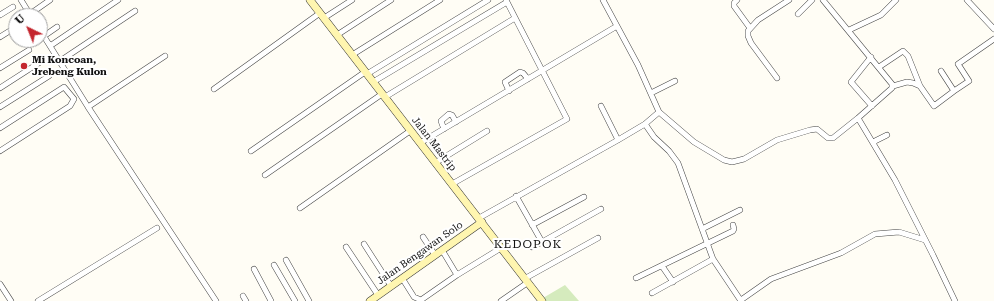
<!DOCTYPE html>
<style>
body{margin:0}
#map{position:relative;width:994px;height:301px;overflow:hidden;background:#fffdf5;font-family:"Roboto Serif",serif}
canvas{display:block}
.north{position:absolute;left:8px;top:8px;width:40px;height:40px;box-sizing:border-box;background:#fff;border:1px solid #a0a0a0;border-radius:50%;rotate:317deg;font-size:11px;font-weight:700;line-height:16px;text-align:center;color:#111}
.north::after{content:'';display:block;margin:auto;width:14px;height:18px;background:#c4262e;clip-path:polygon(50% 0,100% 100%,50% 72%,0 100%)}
</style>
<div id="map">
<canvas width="994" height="301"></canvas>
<div class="north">U</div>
</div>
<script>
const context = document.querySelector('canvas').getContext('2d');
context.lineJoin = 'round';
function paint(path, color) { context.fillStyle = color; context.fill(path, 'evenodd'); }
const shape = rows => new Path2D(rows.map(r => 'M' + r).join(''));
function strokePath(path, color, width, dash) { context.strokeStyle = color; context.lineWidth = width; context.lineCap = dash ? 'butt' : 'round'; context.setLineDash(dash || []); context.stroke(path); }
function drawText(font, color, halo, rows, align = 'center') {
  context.font = font + ' "Roboto Serif",serif'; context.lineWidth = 4; context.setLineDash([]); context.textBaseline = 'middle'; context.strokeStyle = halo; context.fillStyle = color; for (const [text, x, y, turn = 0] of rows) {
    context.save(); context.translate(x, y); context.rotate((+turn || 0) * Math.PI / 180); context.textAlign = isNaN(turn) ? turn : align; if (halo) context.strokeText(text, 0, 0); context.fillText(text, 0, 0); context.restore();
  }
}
paint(shape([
 [565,285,579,301,545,301,543,298]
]), '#d5ebbd');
const minor = shape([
 [21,0,31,16],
 [737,0,734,3,734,6,750,28],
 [823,0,892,84,892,88,858,118,895,180,933,255,955,301],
 [967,0,994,29],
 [30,14,50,0],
 [798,14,812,0],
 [0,15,13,7],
 [324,18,352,0],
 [40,30,88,107,216,301],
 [849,30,881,15,896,0],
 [337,35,391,0],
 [44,36,57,27],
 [0,37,16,27],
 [50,46,118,0],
 [352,55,440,0],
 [871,57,851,82,872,106],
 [60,61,135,11],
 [879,67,903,51,908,56,920,86],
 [0,68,29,50],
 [941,71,954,91,969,81,958,64,994,39],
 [367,74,488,0],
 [777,78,751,43,748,36,748,31,758,20,789,0],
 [373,82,507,2],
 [893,86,907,82,913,83,920,86,934,106,954,91],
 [0,88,45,59],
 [214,89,320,13],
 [509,91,505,82,520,72,523,73,528,79],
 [651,93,675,81],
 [385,97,515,18],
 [601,106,618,140],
 [0,107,49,76],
 [88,107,165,56],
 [659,112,694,142,724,160,732,162,744,159,777,140,810,130,817,129,828,138,833,138,858,118],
 [645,124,654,137,669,151,678,163,713,259,741,301],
 [0,128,64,87,74,99,70,106,0,151],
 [444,129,441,121,449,114,452,115,456,122],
 [873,142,887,135],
 [420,143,617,26],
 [251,151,365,72],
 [435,163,487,131],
 [265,175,382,94],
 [452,184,567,119,506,0],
 [516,196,542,242,532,247],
 [300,208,410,131],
 [479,218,618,140,645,124,659,112,638,65,603,0],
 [532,225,584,197],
 [702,229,740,210],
 [423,237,435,255],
 [542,242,601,209],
 [364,244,391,286],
 [346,247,378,295],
 [442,250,457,275],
 [286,260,309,301],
 [274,265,295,301],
 [662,266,673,282],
 [254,269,271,301],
 [402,278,414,297,421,300,457,275,501,248],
 [636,278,733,231,734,229,733,225],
 [524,279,598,238],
 [0,284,11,301],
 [652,293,713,259],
 [243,296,246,301],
 [741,300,771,279,841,253,875,234,899,232,925,240],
 [38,301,157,228],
 [501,301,527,283]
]);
const secondary = shape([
 [310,0,542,301],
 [370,301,482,222]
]);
strokePath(minor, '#444', 6);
strokePath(secondary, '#333', 8);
strokePath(minor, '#fff', 5);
strokePath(secondary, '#fff6b0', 7);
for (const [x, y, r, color] of [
 [24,66,4,"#c4262e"]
]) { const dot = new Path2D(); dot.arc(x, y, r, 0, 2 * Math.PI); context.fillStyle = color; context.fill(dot); strokePath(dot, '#fff', 1.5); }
drawText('bold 10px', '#111', '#fff', [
 ["Mi Koncoan,",32,60],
 ["Jrebeng Kulon",32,72]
], 'left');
drawText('10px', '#111', '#fff', [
 ["Jalan Mastrip",434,144,52],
 ["Jalan Bengawan Solo",420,253,-35]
]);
context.letterSpacing = '1px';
drawText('12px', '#111', '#fff', [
 ["KEDOPOK",528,244]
]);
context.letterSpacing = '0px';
</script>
